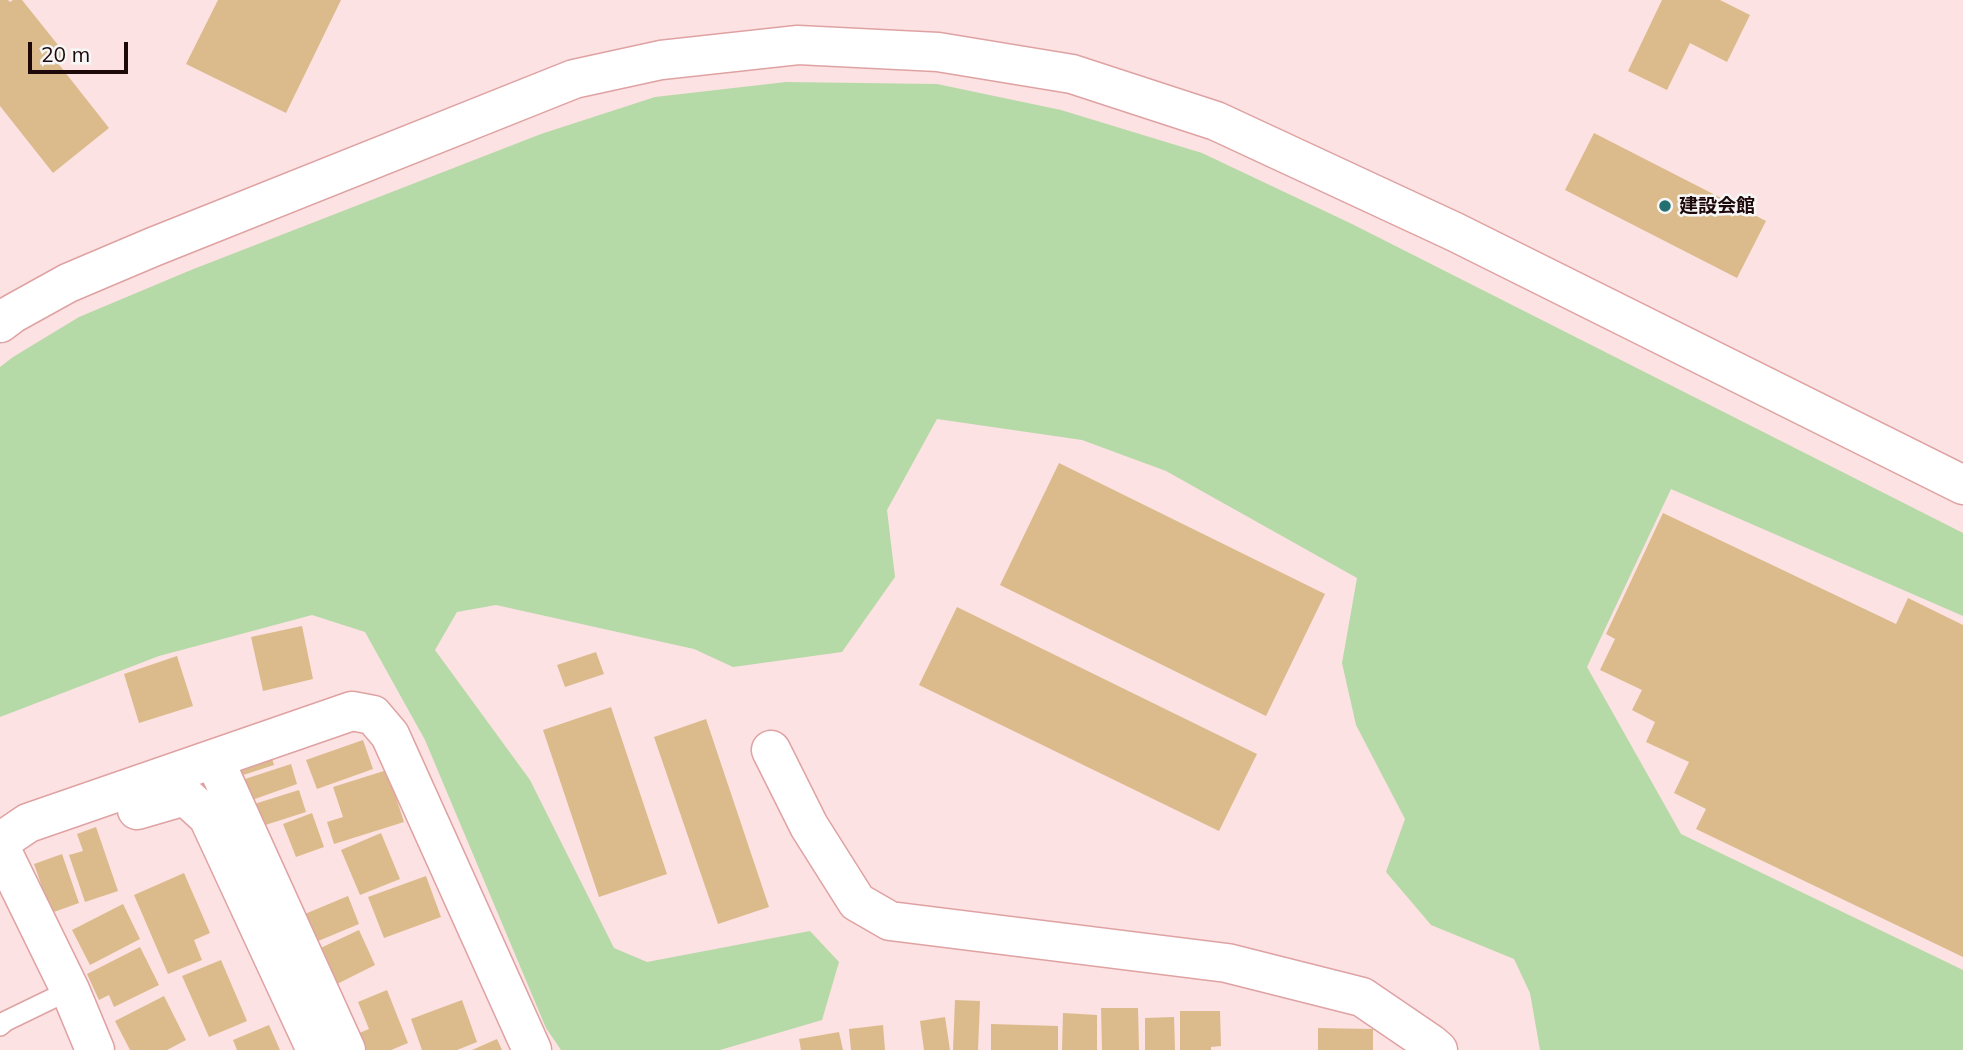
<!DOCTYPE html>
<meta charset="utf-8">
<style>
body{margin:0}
#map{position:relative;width:1963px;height:1050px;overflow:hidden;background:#fce2e2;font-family:Mulish,sans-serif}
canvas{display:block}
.scale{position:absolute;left:28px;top:42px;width:100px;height:32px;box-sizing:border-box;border:4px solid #1d080a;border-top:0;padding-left:9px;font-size:21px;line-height:24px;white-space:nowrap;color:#1d080a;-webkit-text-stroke:5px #f6f6f6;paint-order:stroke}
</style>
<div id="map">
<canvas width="1963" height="1050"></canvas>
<div class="scale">20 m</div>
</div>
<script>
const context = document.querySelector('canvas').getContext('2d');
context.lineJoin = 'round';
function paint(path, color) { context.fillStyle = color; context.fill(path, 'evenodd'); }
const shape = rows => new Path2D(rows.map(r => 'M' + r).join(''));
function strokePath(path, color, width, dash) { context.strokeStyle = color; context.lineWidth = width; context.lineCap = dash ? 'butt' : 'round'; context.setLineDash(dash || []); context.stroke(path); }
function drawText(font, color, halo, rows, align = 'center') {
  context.font = font + ' Mulish,"Noto Sans JP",sans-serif'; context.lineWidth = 5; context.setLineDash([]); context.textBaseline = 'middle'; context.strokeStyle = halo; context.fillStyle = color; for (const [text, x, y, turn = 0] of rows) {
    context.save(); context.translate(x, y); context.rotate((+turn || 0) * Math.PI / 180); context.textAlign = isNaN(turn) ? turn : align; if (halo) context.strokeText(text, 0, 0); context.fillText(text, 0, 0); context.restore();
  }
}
paint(shape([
 [786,82,937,84,1061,110,1202,153,1352,224,1963,533,1963,616,1671,489,1587,667,1681,834,1963,970,1963,1050,1540,1050,1530,993,1514,959,1431,925,1386,872,1405,819,1356,725,1342,663,1357,578,1166,471,1082,440,937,419,887,510,895,577,842,652,733,667,694,649,496,605,457,612,435,650,530,780,614,948,647,962,810,931,839,962,822,1020,720,1050,561,1050,546,1028,425,740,365,632,312,615,159,656,0,717,0,367,13,357,79,317,191,270,541,134,655,97]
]), '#b6d9a8');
paint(shape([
 [0,0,8,0,10,2,13,0,22,0,66,55,57,62,109,128,53,173,0,106],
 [218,0,341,0,286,113,186,64],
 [1662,0,1720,0,1750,15,1727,62,1690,43,1667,90,1628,71],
 [1594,133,1766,221,1737,278,1565,190],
 [1059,463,1325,594,1266,716,1000,585],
 [1663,513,1896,624,1908,598,1963,625,1963,957,1696,829,1706,809,1674,793,1689,762,1646,742,1655,722,1632,710,1642,690,1600,670,1615,639,1606,634],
 [957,607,1257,754,1219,831,919,685],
 [302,626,313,679,263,691,251,637],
 [596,652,604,674,565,687,557,665],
 [177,656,193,706,139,723,124,674],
 [611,707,667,874,599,897,543,730],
 [706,719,769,907,718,924,654,737],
 [363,740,373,769,317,789,306,760],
 [268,744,274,765,228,780],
 [291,764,297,784,252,800,245,779],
 [387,770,404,822,334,844,327,822,343,817,333,787],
 [299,790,306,812,256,828,248,806],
 [312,813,324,847,296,857,283,824],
 [96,827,118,891,85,902,69,855,83,851,77,834],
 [381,833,400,879,360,895,341,850],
 [62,854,79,903,51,913,34,864],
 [184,873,210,933,194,940,202,960,168,974,134,895],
 [426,876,441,917,384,938,368,897],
 [348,896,359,924,311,944,300,916],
 [123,904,140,939,90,965,72,930],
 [359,930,375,965,329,988,312,952],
 [140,947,159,985,114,1007,109,995,99,1000,87,974],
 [221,960,247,1021,209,1037,182,976],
 [387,990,408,1043,391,1050,358,1050,352,1036,369,1029,358,1002],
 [164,996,186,1040,167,1050,130,1050,115,1021],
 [462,1000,477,1042,457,1050,422,1050,411,1019],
 [955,1000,980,1001,978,1050,953,1050],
 [1101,1008,1138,1008,1139,1050,1102,1050],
 [1180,1011,1220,1011,1221,1046,1211,1047,1211,1050,1180,1050],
 [1063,1013,1097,1015,1097,1050,1062,1050],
 [945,1017,950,1050,924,1050,920,1021],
 [1174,1017,1175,1050,1145,1050,1145,1018],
 [991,1024,1058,1026,1058,1050,991,1050],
 [269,1025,280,1050,237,1050,233,1040],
 [883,1025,885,1050,851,1050,849,1029],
 [1318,1028,1373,1029,1373,1050,1318,1050],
 [839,1032,843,1050,801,1050,799,1039],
 [497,1039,502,1050,472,1050]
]), '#dbbb8b');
const service = shape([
 [0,1026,6,1021,70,990]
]);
const minor = shape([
 [771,750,809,826,857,902,890,921,1227,963,1362,997,1431,1044,1438,1050],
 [214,759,346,1050],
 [137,810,185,796,208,817,316,1050],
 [0,842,28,823,352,711,373,715,390,735,532,1050],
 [0,847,70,990,95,1050]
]);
const tertiary = shape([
 [0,323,12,314,68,283,153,247,574,79,661,60,798,45,938,52,1072,74,1216,121,1455,232,1963,485]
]);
strokePath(service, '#dfa2a3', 22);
strokePath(minor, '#dfa2a3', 41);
strokePath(tertiary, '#dfa2a3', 41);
strokePath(service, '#fff', 19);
strokePath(minor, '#fff', 38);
strokePath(tertiary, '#fff', 38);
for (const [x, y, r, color] of [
 [1665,206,7,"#236f71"]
]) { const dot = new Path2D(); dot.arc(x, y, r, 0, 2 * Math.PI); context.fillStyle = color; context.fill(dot); strokePath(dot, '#f6f6f6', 2.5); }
drawText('bold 19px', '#1d080a', '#f6f6f6', [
 ["建設会館",1679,206]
], 'left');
</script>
